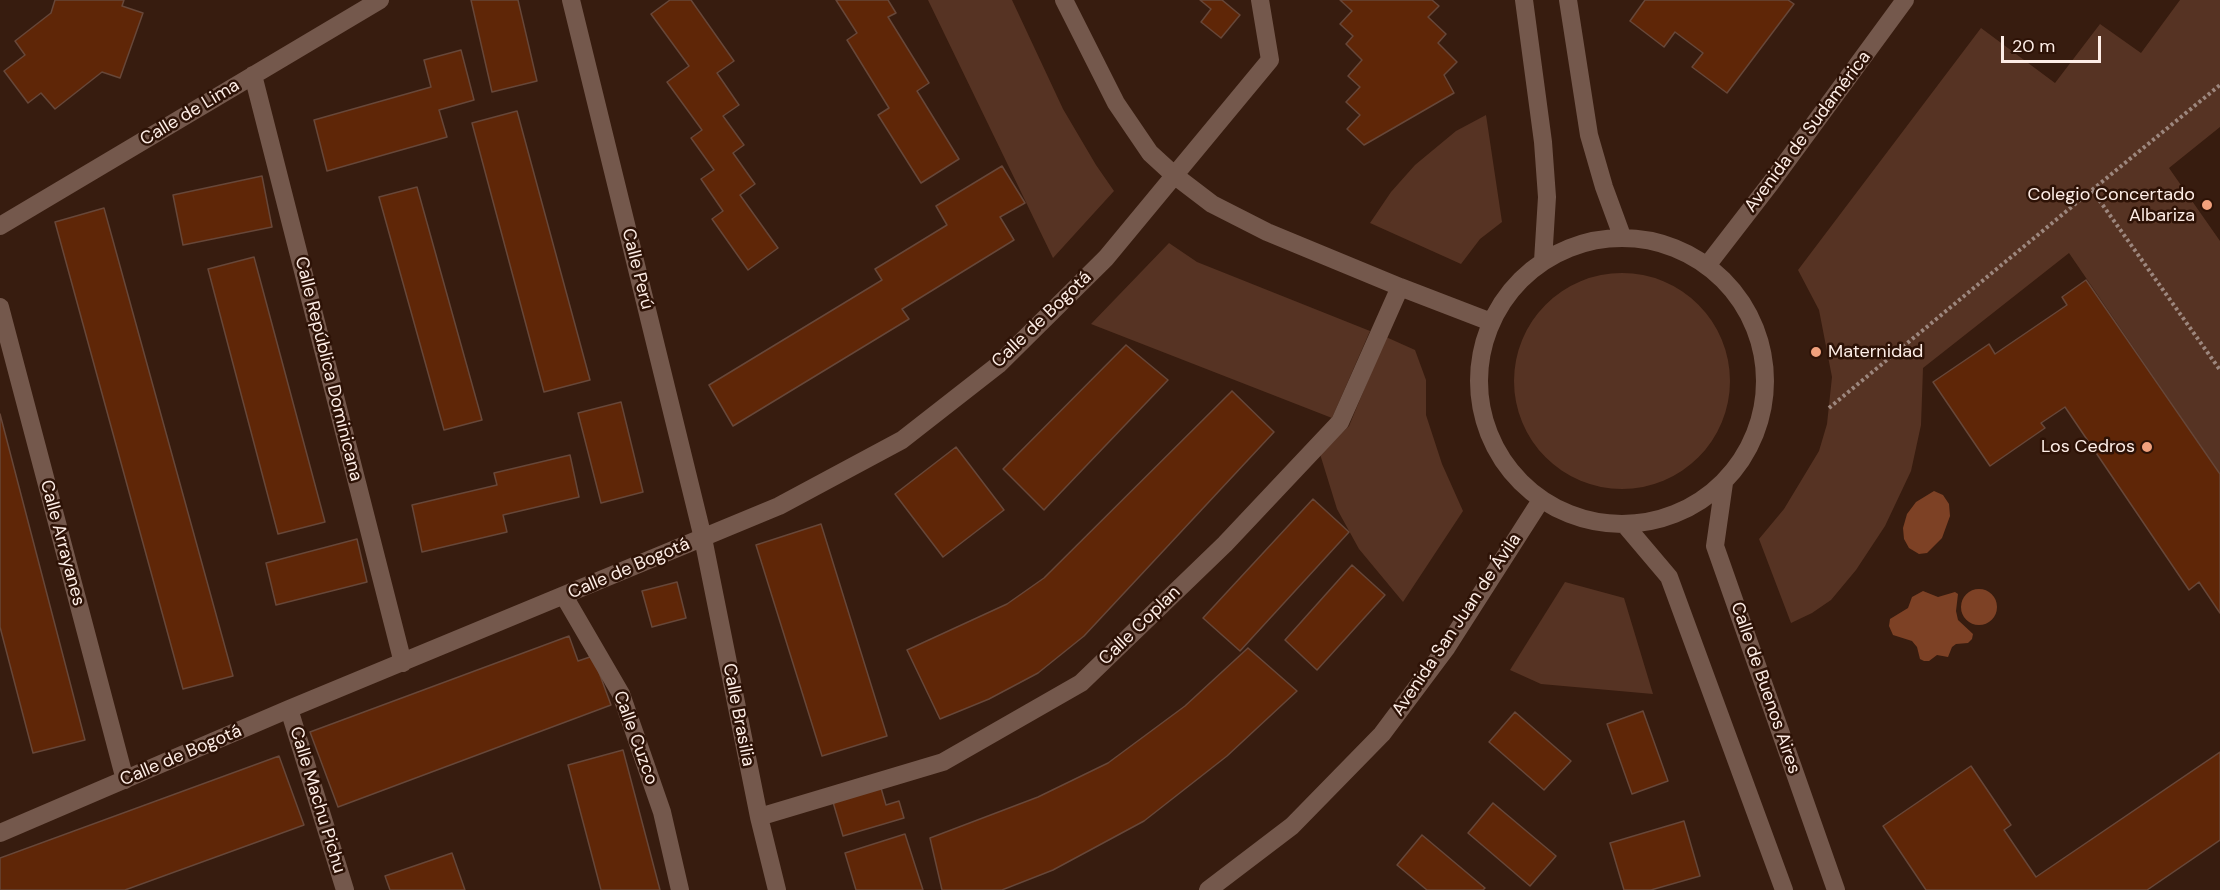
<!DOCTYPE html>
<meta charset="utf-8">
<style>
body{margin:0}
#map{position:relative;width:2220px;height:890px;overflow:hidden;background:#371c0f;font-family:"DM Sans",sans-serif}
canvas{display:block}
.scale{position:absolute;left:2001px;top:36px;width:100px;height:27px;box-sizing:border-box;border:3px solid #fdede6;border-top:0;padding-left:8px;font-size:18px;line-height:21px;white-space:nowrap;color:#fdede6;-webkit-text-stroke:4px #2d1206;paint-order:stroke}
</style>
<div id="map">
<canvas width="2220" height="890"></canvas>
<div class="scale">20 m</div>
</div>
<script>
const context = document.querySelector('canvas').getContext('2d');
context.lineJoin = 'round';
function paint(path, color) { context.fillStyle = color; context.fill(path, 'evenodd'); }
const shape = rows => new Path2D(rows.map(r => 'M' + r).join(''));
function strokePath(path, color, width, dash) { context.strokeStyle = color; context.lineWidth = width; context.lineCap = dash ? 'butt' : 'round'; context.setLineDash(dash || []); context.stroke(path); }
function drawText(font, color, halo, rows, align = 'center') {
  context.font = font + ' "DM Sans",sans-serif'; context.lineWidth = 5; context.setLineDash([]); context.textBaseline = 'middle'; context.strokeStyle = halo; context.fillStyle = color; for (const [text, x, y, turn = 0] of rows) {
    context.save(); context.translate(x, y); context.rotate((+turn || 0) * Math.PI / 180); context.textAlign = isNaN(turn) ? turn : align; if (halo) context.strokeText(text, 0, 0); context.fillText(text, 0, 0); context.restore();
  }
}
paint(shape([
 [928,0,1012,0,1063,109,1096,165,1114,191,1053,258],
 [2180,0,2220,0,2220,127,2169,168,2220,241,2220,474,2069,253,1923,368,1921,425,1911,471,1885,526,1856,570,1831,600,1812,613,1791,623,1759,539,1784,509,1819,451,1827,424,1832,377,1819,310,1798,270,1981,28,2055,83,2100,24,2141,53],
 [1486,115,1502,222,1480,239,1461,264,1370,223,1391,192,1415,165,1456,131],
 [1169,243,1197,262,1370,331,1332,418,1091,324],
 '1514 381a108 108 0 1 1 216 0a108 108 0 1 1-216 0Z',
 [1386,337,1415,350,1426,380,1426,415,1442,464,1463,511,1403,602,1359,549,1337,509,1320,454,1349,426],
 [1565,582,1624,598,1653,694,1541,684,1510,670]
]), '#563323');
paint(shape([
 [1934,491,1943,495,1949,504,1950,516,1942,538,1927,553,1919,554,1909,548,1904,539,1903,528,1907,514,1916,502],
 '1961 607a18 18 0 1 1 36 0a18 18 0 1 1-36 0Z',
 [1923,591,1938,597,1955,592,1958,594,1956,611,1958,620,1973,634,1972,639,1968,643,1956,644,1952,647,1948,657,1937,655,1929,661,1924,661,1920,659,1917,647,1912,641,1893,635,1889,626,1890,619,1908,608,1912,597]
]), '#7d4125');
const building = shape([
 [55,0,124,0,122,6,143,13,120,78,102,72,55,109,41,93,28,103,4,71,25,55,15,41,51,13,55,0],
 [471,0,518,0,537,81,492,92,471,0],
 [670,0,691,0,734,61,717,73,739,105,723,116,744,145,733,153,755,184,740,195,778,248,748,270,712,219,723,211,701,179,714,170,691,138,702,130,667,82,689,66,651,14,670,0],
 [836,0,888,0,896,13,888,17,929,83,917,91,959,159,921,183,878,115,889,108,847,40,857,33,836,0],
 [1200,0,1222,0,1240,15,1221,38,1201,22,1211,9,1200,0],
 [1340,0,1432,0,1439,6,1428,17,1446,34,1438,43,1457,62,1444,75,1454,93,1364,145,1347,129,1360,115,1346,102,1360,87,1348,76,1362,60,1346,44,1353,36,1340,24,1352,11,1340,0],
 [1645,0,1788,0,1794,4,1727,93,1692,67,1703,53,1675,32,1664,47,1630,21,1645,0],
 [461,50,474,100,439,110,447,137,327,171,314,120,431,87,424,60,461,50],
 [517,111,590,380,544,392,472,123,517,111],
 [1002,166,1025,203,1000,217,1014,240,902,309,909,319,733,426,709,385,882,280,875,269,947,225,936,206,1002,166],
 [262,176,272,227,183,245,173,195,262,176],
 [417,187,482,420,444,430,379,197,417,187],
 [104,208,233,676,183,689,55,222,104,208],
 [254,257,325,522,278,534,208,269,254,257],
 [2086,280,2220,474,2220,613,2199,582,2189,590,2065,407,2041,423,2045,428,1990,466,1933,382,1989,344,1995,354,2067,305,2062,297,2086,280],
 [1126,345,1168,380,1044,510,1003,469,1126,345],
 [1232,391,1274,432,1084,636,1038,673,989,699,940,719,907,650,1007,604,1044,578,1232,391],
 [621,402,643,492,601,503,578,413,621,402],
 [0,414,85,740,33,753,0,627,0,414],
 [956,447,1004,510,943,557,895,494,956,447],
 [570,455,579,497,503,515,507,532,422,552,412,505,497,485,494,473,570,455],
 [1313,499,1349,532,1240,651,1203,618,1313,499],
 [821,524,887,736,822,756,756,545,821,524],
 [357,539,367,582,276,605,266,563,357,539],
 [1352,565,1385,595,1317,670,1285,640,1352,565],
 [677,582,686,618,652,627,642,591,677,582],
 [569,636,578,661,593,656,611,705,338,807,310,732,569,636],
 [1248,648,1297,691,1227,756,1144,821,1053,870,1002,890,942,890,930,838,1038,797,1108,763,1185,706,1248,648],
 [1643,711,1668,781,1632,794,1607,724,1643,711],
 [1515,712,1571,761,1544,790,1489,742,1515,712],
 [623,750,660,890,601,890,568,765,623,750],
 [2220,752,2220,840,2147,890,1926,890,1883,826,1971,766,2011,825,2004,830,2036,877,2220,752],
 [279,756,304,825,125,890,0,890,0,858,279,756],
 [881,788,886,805,899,801,904,818,843,836,833,802,881,788],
 [1493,803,1556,856,1530,886,1468,833,1493,803],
 [1684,821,1700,876,1651,890,1624,890,1610,843,1684,821],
 [905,834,923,890,856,890,845,853,905,834],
 [1422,835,1485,888,1483,890,1427,890,1397,865,1422,835],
 [452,853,465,890,390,890,385,876,452,853]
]);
paint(building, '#5f2607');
strokePath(building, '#674739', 1.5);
strokePath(shape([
 [2092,190,2220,85],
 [1829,408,2092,190,2220,370]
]), '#9d877e', 4, [3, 3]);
strokePath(shape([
 [571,0,703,538,759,817,777,890],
 [1064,0,1116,103,1150,153,1174,175,1212,204,1267,232,1400,287,1491,322],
 [1524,0,1543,142,1547,197,1543,261],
 [1568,0,1589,135,1604,187,1622,236],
 [253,75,403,663],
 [0,226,380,0],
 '1479 381a143 143 0 1 1 286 0a143 143 0 1 1-286 0Z',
 [1709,263,1770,184,1905,0],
 [0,307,125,780],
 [1724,483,1715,546,1836,890],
 [1625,525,1669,577,1784,890],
 [564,596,621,694,662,812,680,890],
 [289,709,345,890],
 [759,817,943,762,1081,683,1225,544,1340,422,1400,287],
 [0,833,289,709,779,506,902,440,998,365,1106,258,1270,60,1260,0],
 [1208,890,1292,826,1382,734,1447,647,1541,500]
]), '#74584c', 18);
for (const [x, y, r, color] of [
 [2207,205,6,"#f1a17d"],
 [1816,352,6,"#f1a17d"],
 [2147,447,6,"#f1a17d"]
]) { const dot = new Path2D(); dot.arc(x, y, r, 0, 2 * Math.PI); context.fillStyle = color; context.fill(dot); strokePath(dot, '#2d1206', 2); }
drawText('18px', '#fdede6', '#2d1206', [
 ["Calle de Lima",190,113,-31],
 ["Avenida de Sudamérica",1808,132,-53],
 ["Calle Perú",637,269,76],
 ["Calle de Bogotá",1042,320,-44],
 ["Calle República Dominicana",328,369,76],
 ["Calle Arrayanes",62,543,75],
 ["Calle de Bogotá",629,569,-23],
 ["Avenida San Juan de Ávila",1457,625,-56],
 ["Calle Coplan",1140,626,-44],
 ["Calle de Buenos Aires",1765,688,71],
 ["Calle Brasilia",738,715,79],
 ["Calle Cuzco",635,738,70],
 ["Calle de Bogotá",181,756,-23],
 ["Calle Machu Pichu",317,800,73]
]);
drawText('18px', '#fdede6', '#2d1206', [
 ["Colegio Concertado",2195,195],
 ["Albariza",2195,216],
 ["Maternidad",1828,352,"left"],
 ["Los Cedros",2135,447]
], 'right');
</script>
